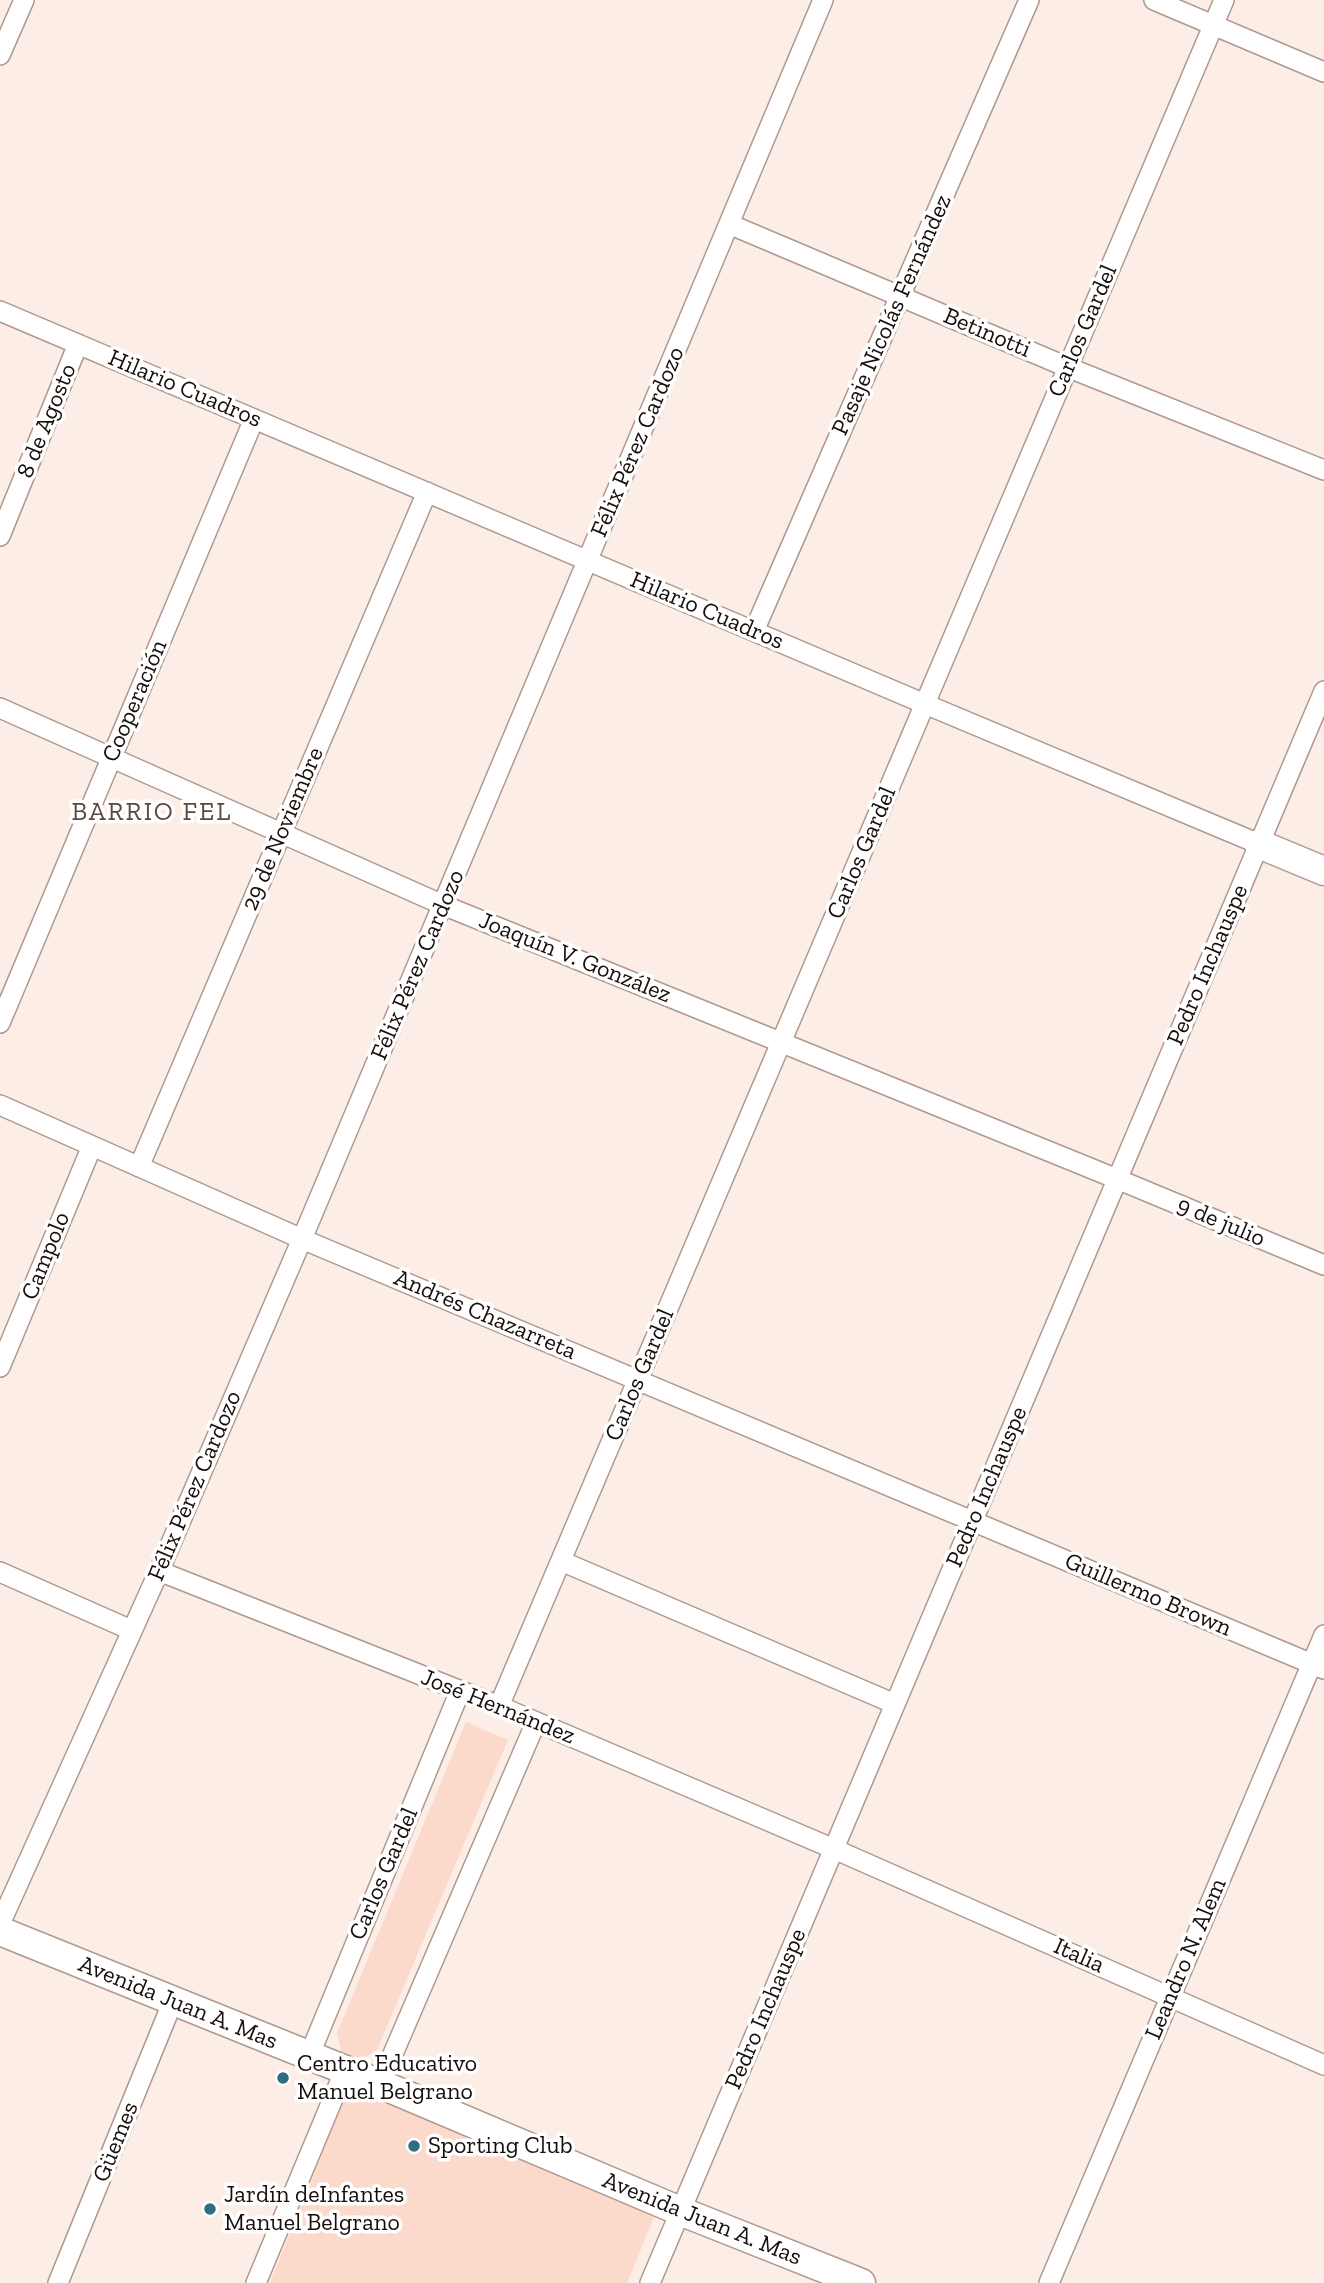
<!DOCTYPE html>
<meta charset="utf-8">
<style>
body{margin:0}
canvas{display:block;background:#fdede7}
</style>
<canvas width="1324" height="2283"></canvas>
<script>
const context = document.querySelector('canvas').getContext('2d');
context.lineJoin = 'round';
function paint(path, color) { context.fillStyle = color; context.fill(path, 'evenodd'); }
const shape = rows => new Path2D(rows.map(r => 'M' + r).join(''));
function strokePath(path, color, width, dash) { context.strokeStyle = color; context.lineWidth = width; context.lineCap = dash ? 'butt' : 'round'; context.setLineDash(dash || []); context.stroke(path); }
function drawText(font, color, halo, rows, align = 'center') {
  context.font = font + ' "Zilla Slab",serif'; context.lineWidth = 7; context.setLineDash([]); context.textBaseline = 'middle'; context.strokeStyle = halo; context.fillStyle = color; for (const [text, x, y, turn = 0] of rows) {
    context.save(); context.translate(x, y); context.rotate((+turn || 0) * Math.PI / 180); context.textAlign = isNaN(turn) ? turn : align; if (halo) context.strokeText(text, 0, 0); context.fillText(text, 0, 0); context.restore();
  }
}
paint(shape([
 [466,1722,508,1740,377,2050,345,2070,337,2033],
 [351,2082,657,2210,627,2283,270,2283]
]), '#fcdacb');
const minor = shape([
 [1154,0,1324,72],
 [0,55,24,0],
 [729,224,1067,367,1324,470],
 [0,311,925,704,1259,844],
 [0,536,78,344],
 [754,631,1029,0],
 [0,708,443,905,1117,1179,1324,1265],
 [0,1023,254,419],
 [0,1105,302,1239,1324,1669],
 [139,1167,427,492],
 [0,1367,92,1146],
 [561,1561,895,1704],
 [159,1571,499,1706,834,1849,1324,2065],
 [0,1572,131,1630],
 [499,1706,1224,0],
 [0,1924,159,1571,302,1239,823,0],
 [309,2056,460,1691],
 [380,2084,536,1722],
 [58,2283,173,2001],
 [256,2283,345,2070],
 [650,2283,1324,691],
 [1049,2283,1324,1635]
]);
const secondary = shape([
 [1259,844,1324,871],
 [0,1931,380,2084,680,2211,861,2283]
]);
strokePath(minor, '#b0988e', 22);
strokePath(secondary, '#b0988e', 31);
strokePath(minor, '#fff', 19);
strokePath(secondary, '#fff', 28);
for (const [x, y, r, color] of [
 [283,2078,7,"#2f6d82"],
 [414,2146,7,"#2f6d82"],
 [210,2209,7,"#2f6d82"]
]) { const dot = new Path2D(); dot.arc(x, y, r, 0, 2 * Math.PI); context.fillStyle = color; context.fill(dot); strokePath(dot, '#fff', 2.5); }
drawText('24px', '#160e0a', '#fff', [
 ["Pasaje Nicolás Fernández",892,315,-66],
 ["Carlos Gardel",1083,331,-67],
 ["Betinotti",987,333,23],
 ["Hilario Cuadros",185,389,23],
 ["8 de Agosto",47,421,-68],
 ["Félix Pérez Cardozo",638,442,-67],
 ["Hilario Cuadros",707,611,23],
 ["Cooperación",135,701,-67],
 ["29 de Noviembre",283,829,-67],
 ["Carlos Gardel",862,853,-67],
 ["Joaquín V. González",575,958,22],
 ["Félix Pérez Cardozo",418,965,-67],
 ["Pedro Inchauspe",1208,965,-67],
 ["9 de julio",1221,1222,23],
 ["Campolo",46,1256,-68],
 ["Andrés Chazarreta",485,1315,23],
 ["Carlos Gardel",640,1375,-67],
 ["Félix Pérez Cardozo",195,1486,-67],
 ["Pedro Inchauspe",987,1487,-67],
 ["Guillermo Brown",1148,1595,23],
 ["José Hernández",498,1707,22],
 ["Carlos Gardel",384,1874,-67],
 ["Italia",1079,1956,24],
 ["Leandro N. Alem",1186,1959,-67],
 ["Avenida Juan A. Mas",178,2003,22],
 ["Pedro Inchauspe",766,2009,-67],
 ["Güemes",116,2142,-68],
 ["Avenida Juan A. Mas",702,2219,22]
]);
drawText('24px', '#160e0a', '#fff', [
 ["Centro Educativo",297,2064],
 ["Manuel Belgrano",297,2092],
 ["Sporting Club",428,2146],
 ["Jardín deInfantes",224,2195],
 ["Manuel Belgrano",224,2223]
], 'left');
context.letterSpacing = '2px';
drawText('26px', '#5d483f', '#fff', [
 ["BARRIO FEL",152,813]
]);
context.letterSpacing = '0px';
</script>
